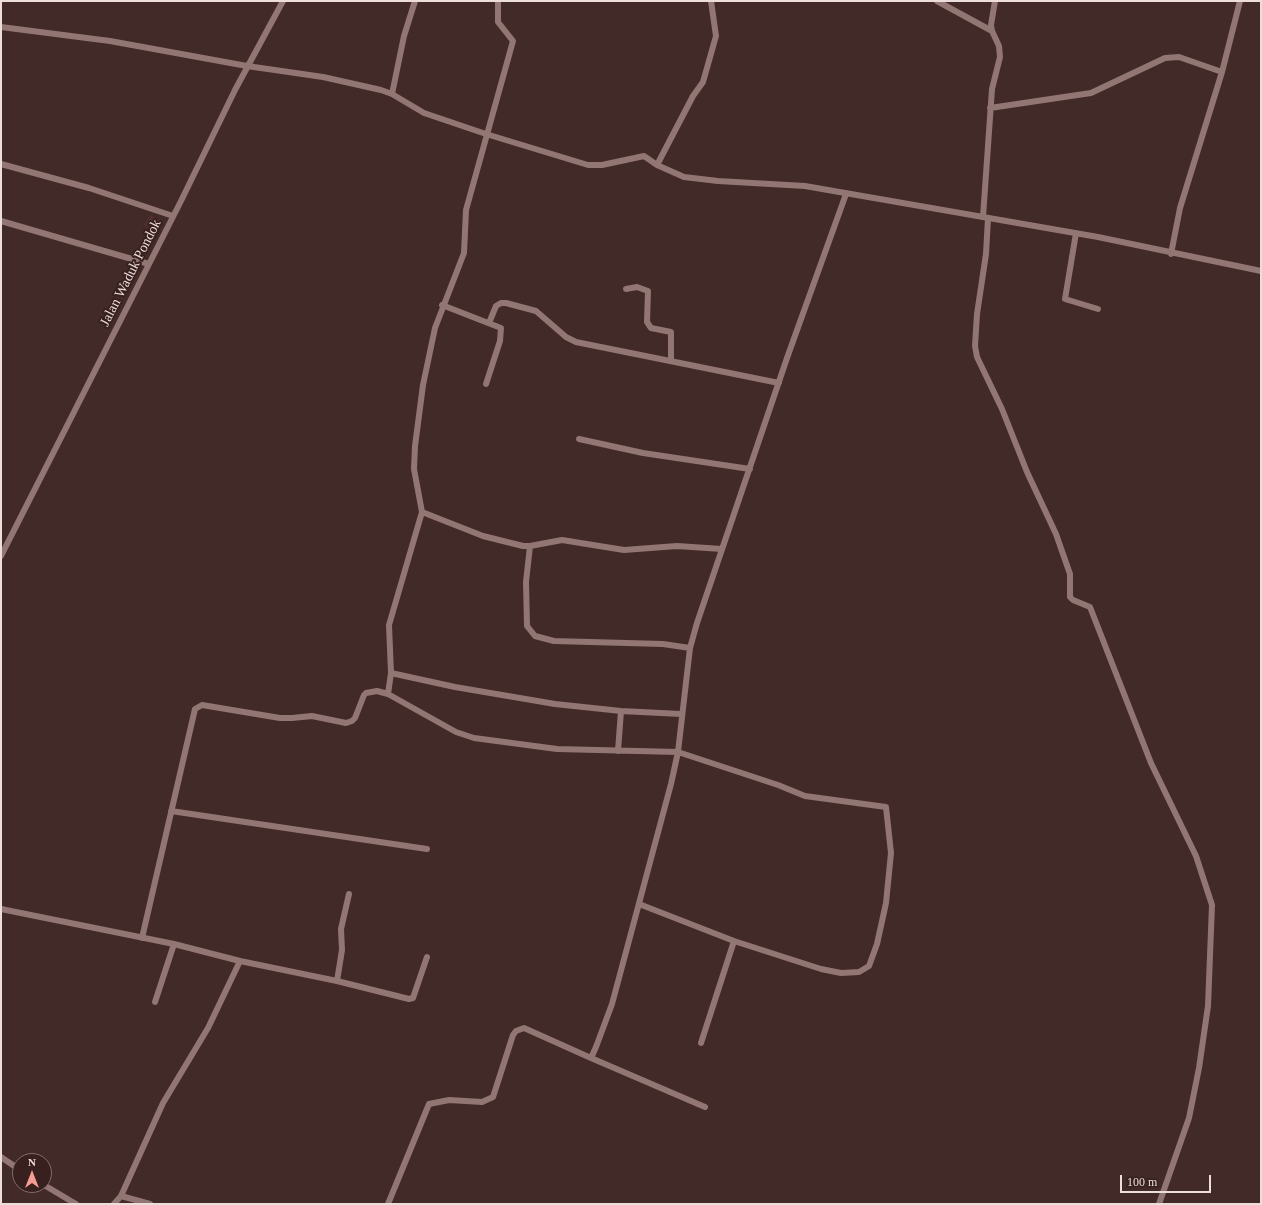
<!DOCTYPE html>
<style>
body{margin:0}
#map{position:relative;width:1262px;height:1205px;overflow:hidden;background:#422a28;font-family:Georgia,serif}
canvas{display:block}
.frame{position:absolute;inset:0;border:2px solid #eddddb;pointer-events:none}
.north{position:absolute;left:12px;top:1153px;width:40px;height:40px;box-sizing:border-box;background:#37201e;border:1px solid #806c6a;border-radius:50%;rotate:0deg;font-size:11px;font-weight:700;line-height:16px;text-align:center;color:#eddddb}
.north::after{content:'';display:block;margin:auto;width:14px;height:18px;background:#f59c94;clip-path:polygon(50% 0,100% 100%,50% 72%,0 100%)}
.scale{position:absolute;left:1120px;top:1175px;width:91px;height:18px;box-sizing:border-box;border:2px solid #eddddb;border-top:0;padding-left:5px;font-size:12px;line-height:14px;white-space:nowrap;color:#eddddb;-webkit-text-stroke:3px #37201e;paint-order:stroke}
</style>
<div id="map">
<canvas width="1262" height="1205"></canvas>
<div class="frame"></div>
<div class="north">N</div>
<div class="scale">100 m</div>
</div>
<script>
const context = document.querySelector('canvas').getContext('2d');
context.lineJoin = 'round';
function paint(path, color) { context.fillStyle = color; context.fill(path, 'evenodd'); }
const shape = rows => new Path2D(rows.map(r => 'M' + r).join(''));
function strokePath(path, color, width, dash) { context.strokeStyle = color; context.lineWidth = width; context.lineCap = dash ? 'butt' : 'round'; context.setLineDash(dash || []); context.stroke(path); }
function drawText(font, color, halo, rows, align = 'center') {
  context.font = font + ' Georgia,serif'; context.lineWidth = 4; context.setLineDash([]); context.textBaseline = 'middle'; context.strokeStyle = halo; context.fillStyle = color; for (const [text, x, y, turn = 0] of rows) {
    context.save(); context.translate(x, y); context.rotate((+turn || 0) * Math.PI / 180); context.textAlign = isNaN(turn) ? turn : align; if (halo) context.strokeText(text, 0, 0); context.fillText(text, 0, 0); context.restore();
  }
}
paint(shape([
 [150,215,160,220,155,230,144,225]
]), '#4f302d');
strokePath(shape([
 [937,1,992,31],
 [1,27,110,41,247,66,323,77,381,90,392,94,424,113,486,134,588,165,602,165,644,156,657,165,684,177,718,181,805,186,1098,237,1261,271],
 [392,94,404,36,415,1],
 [990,108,1091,93,1165,58,1179,57,1222,72],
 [1,164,89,188,173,216],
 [657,165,693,96,703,82,716,36,711,1],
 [983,217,992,89,1000,57,999,46,992,31,991,25,995,1],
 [988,218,986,254,977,314,975,346,977,357,1002,409,1027,472,1056,534,1070,574,1070,597,1073,600,1090,607,1151,763,1196,856,1212,905,1208,1006,1199,1068,1189,1118,1159,1204],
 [1,221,149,264],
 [1076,233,1065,299,1098,309],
 [1171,254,1180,208,1222,72,1240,1],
 [626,289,637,287,648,291,647,322,651,328,671,332,671,361],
 [442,305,501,328,500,341,486,384],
 [489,323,496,306,501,303,506,303,536,311,566,337,576,342,779,383],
 [579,439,643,453,750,469],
 [422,512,483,536,523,546,530,546,562,540,624,550,677,546,722,549],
 [530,546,526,582,527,626,535,636,554,641,663,644,690,648],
 [1,556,181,201,235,90,283,1],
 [391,673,455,687,555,704,621,711,681,714],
 [388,694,391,673,389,625,422,512,414,469,415,446,423,385,435,328,464,253,466,210,513,41,498,22,498,1],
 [618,751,621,711],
 [171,811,427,849],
 [1,909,174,944,240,961,208,1028,163,1103,121,1196,114,1204],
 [142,938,195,709,202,705,280,718,292,718,312,716,346,723,352,721,355,718,364,695,366,693,377,691,388,694,456,732,474,738,557,749,678,752,778,785,805,796,886,807,891,853,886,903,877,944,869,966,859,972,841,973,821,969,734,941,639,904],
 [240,961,337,981,409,999,413,998,415,992,427,957],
 [337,981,342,950,341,929,349,894],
 [155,1002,174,944],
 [701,1043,734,941],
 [591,1058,705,1107],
 [1,1157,20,1170],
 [44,1185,76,1204],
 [121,1196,150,1204],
 [388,1204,429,1104,449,1100,482,1102,493,1097,513,1035,516,1031,524,1028,591,1058,596,1047,612,1004,671,784,678,752,690,648,697,623,787,358,846,194]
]), '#927673', 6);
drawText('14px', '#eddddb', '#37201e', [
 ["Jalan Waduk Pondok",131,273,-63]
]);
</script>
